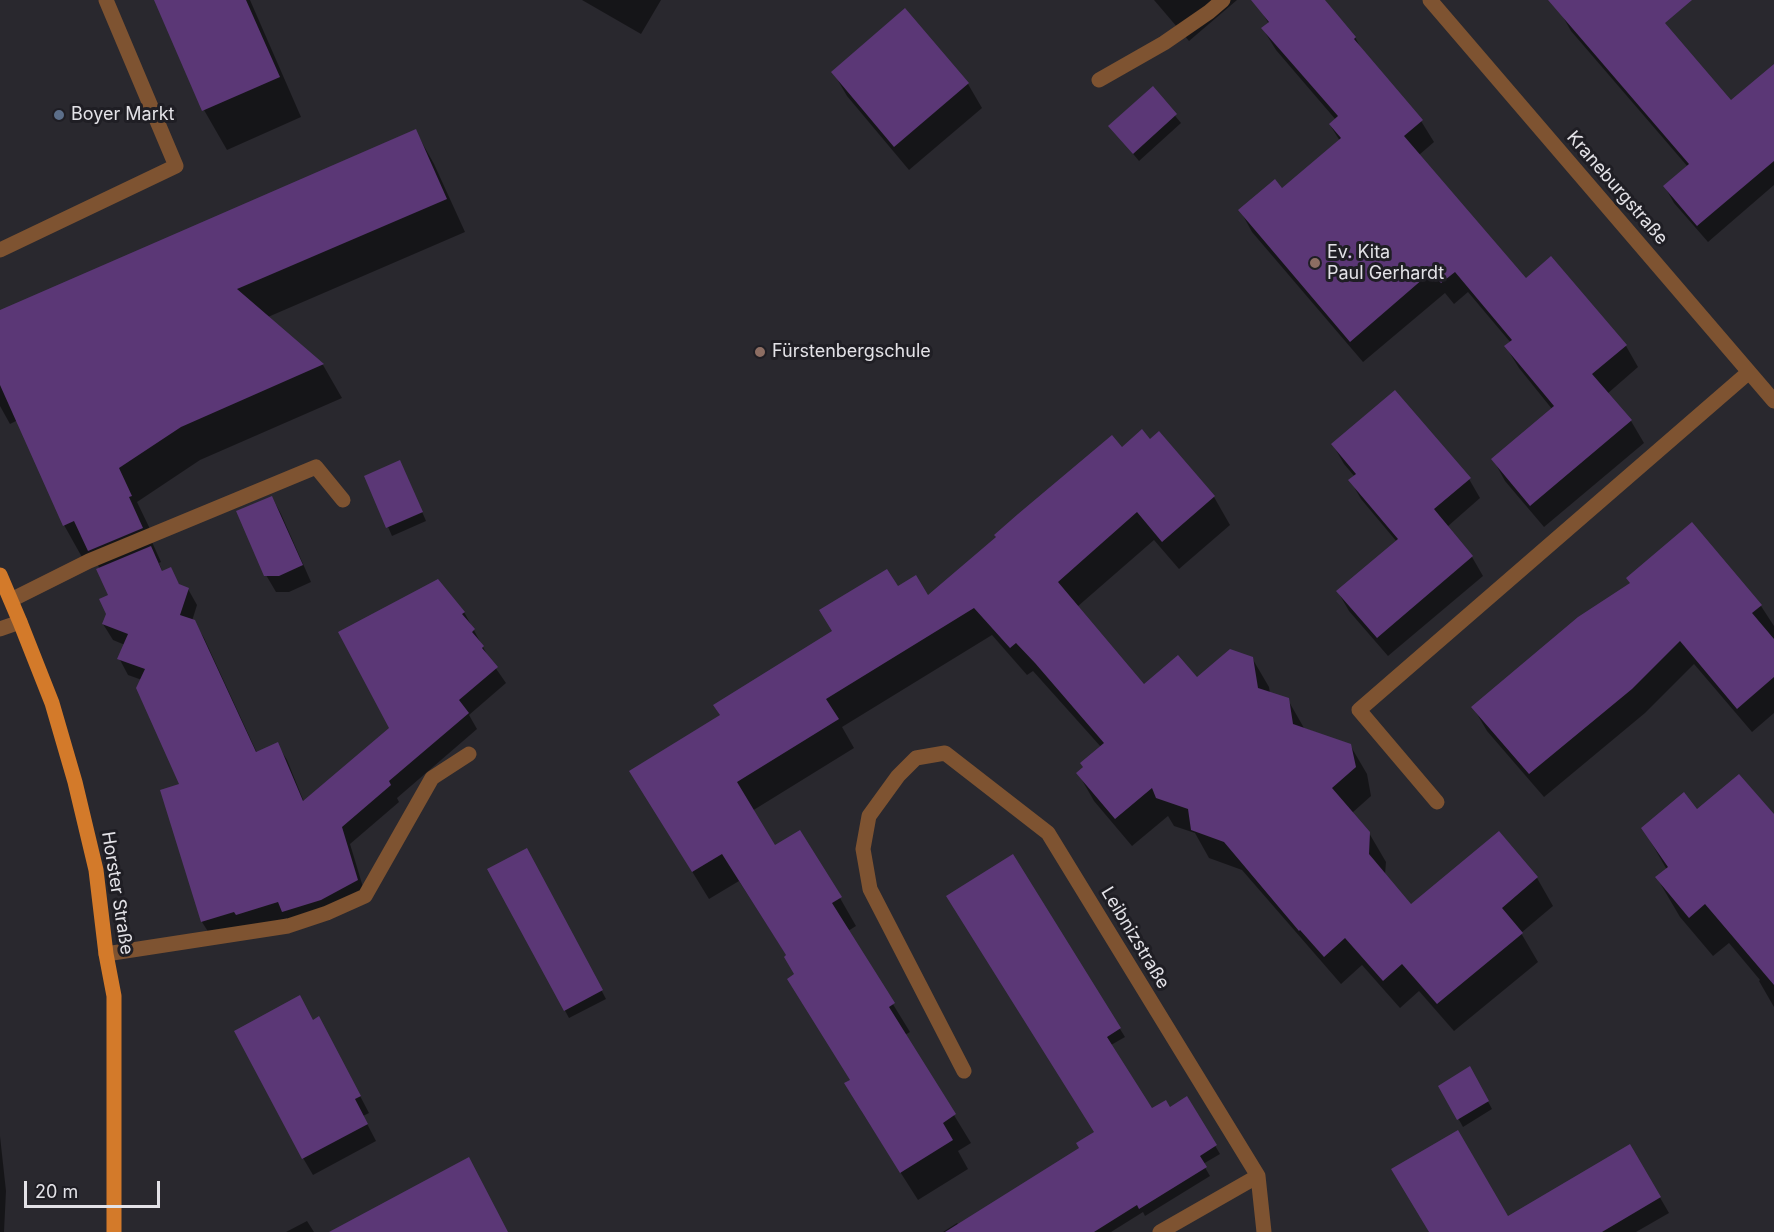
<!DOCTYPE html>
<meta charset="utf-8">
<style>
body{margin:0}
#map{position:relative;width:1774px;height:1232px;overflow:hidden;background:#29282e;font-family:Inter,sans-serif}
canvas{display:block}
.scale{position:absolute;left:24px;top:1181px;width:136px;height:27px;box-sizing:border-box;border:3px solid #e3e2e7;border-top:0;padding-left:8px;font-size:18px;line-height:21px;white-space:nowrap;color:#e3e2e7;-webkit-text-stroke:4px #1f1e24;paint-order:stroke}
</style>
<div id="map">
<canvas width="1774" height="1232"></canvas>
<div class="scale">20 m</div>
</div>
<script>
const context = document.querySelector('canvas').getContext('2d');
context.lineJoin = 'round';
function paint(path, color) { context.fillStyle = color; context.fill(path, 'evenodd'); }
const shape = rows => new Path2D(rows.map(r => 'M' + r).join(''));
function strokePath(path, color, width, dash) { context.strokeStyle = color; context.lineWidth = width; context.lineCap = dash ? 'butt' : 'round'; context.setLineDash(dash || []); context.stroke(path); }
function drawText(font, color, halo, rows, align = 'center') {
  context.font = font + ' Inter,sans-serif'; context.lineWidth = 6; context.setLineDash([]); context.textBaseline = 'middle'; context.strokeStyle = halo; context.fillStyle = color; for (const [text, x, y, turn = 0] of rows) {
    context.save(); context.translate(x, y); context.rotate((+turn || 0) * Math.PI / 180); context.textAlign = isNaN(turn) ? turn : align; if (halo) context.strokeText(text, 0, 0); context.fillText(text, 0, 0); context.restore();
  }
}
paint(shape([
 [156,0,250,0,301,117,227,150,204,110],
 [582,0,661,0,641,34],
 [1154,0,1237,0,1189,41],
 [1271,0,1323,0,1355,37,1364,54,1421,121,1434,142,1419,155,1526,280,1626,346,1638,367,1607,394,1631,421,1644,443,1544,527,1505,481,1493,459,1552,409,1519,368,1506,347,1511,343,1468,292,1454,304,1445,293,1363,362,1252,232,1240,210,1282,190,1340,141,1330,125,1336,120,1276,50,1263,29,1269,24,1260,9],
 [1579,0,1644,0,1731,102,1774,66,1774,185,1708,242,1674,203,1665,187,1688,167,1571,31,1562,15],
 [833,72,968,84,982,108,909,170,847,96],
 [1152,88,1181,123,1139,161,1110,126],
 [415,130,434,164,465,232,268,317,323,365,342,398,200,460,137,502,150,529,147,531,161,562,159,563,163,573,171,569,180,586,188,589,197,605,192,621,194,621,204,638,257,753,277,744,287,760,304,802,391,729,340,633,464,612,490,660,506,683,469,715,477,729,397,798,399,802,350,844,366,897,292,927,287,918,246,930,212,938,202,922,162,791,181,785,142,680,128,675,119,658,125,645,113,640,103,624,108,614,110,596,100,569,92,555,83,559,64,525,18,420,10,424,0,406,0,312],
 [1159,434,1214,497,1230,525,1179,569,1154,540,1077,607,1144,686,1197,679,1252,658,1269,687,1270,693,1288,700,1304,728,1350,745,1367,774,1371,796,1352,813,1369,833,1386,862,1385,875,1411,906,1537,878,1553,906,1521,933,1538,962,1454,1031,1419,991,1400,1008,1362,965,1341,984,1242,870,1209,858,1195,833,1174,826,1168,816,1132,846,1094,801,1078,773,1101,747,1033,671,1027,675,992,635,842,727,854,748,752,811,774,847,840,898,856,926,848,931,910,1032,905,1035,971,1143,958,1151,968,1169,918,1200,862,1112,851,1081,787,956,739,881,709,899,631,772,721,716,833,632,897,588,928,597,1121,449,1150,441],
 [1333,445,1469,479,1480,498,1447,527,1472,557,1483,576,1388,656,1349,611,1338,592,1397,542,1361,499,1350,480,1355,477,1344,464],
 [404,470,426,521,392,536,366,477],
 [272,497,281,514,311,582,289,592,276,592,266,575],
 [1761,606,1774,626,1774,713,1752,732,1694,664,1645,713,1544,797,1487,731,1473,707],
 [1697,811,1774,817,1774,1007,1759,981,1760,980,1729,943,1713,956,1680,917,1657,878,1667,870,1643,828],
 [1012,856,1125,1037,1111,1045,1152,1110,1170,1109,1187,1098,1220,1154,1203,1164,1210,1176,1145,1216,1143,1212,1111,1232,943,1232,957,1223,959,1225,1081,1149,1096,1132],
 [531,857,606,999,569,1018,489,869],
 [313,1021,328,1035,369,1113,363,1116,376,1141,313,1175,303,1158],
 [1470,1068,1492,1109,1463,1127,1440,1086],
 [0,1136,6,1191,4,1232,0,1232],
 [1630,1146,1669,1213,1636,1232,1442,1232,1508,1218],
 [307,1221,314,1232,286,1232]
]), '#0007');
paint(shape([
 [154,0,246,0,280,77,202,111],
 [1251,0,1325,0,1356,37,1354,39,1423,120,1404,136,1526,278,1551,256,1627,345,1592,374,1632,420,1530,506,1491,459,1554,406,1504,346,1512,340,1455,272,1441,283,1431,272,1350,342,1238,210,1275,179,1282,188,1341,138,1329,124,1338,116,1261,28,1269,22],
 [1548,0,1692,0,1665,23,1731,100,1774,64,1774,161,1697,226,1663,186,1689,164],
 [905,8,969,83,894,147,831,72],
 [1153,86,1177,114,1133,154,1108,126],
 [416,129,447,199,237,289,324,364,181,427,119,468,132,496,129,497,143,528,88,551,74,521,63,526,0,385,0,310],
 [1395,390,1471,478,1434,509,1473,556,1377,638,1336,591,1398,539,1348,480,1356,474,1331,444],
 [1142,429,1150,439,1159,431,1215,496,1162,542,1137,512,1058,582,1144,684,1178,655,1197,677,1230,649,1253,657,1258,688,1289,698,1293,724,1351,744,1356,767,1332,788,1370,832,1369,854,1411,904,1499,831,1538,877,1502,908,1523,933,1437,1004,1402,964,1383,981,1345,938,1324,957,1300,930,1299,931,1224,842,1191,830,1188,809,1156,798,1152,788,1115,819,1076,773,1083,767,1080,763,1104,743,1035,663,1016,643,1010,648,974,608,826,699,839,719,737,782,775,845,800,830,842,897,832,903,895,1003,889,1007,956,1114,943,1123,953,1140,900,1173,844,1083,850,1080,787,979,794,974,784,957,786,955,722,854,692,872,629,771,720,715,713,705,832,631,819,610,887,569,898,586,916,575,928,595,996,537,994,535,1018,514,1112,435,1122,447],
 [400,460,423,512,386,528,364,476],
 [272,496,303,565,279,576,264,576,236,511],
 [1692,522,1762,605,1752,613,1774,639,1774,677,1737,709,1680,641,1632,689,1529,774,1471,707,1578,617,1630,583,1626,578],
 [151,546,162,571,171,567,179,584,189,588,180,615,195,620,256,752,278,742,303,801,389,728,338,632,438,579,465,612,462,614,475,629,472,632,484,646,482,648,498,667,459,700,469,713,389,781,391,785,342,827,358,880,321,900,282,912,278,902,236,915,234,912,201,922,160,790,179,784,136,688,145,669,117,659,128,634,102,624,106,614,99,599,108,595,96,569],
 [1739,774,1774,814,1774,985,1705,904,1689,918,1655,877,1668,867,1641,828,1684,792,1697,809],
 [527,848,603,990,564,1011,487,869],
 [1013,854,1121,1028,1107,1037,1152,1108,1166,1100,1170,1107,1187,1096,1217,1145,1200,1156,1207,1167,1139,1209,1137,1205,1094,1232,945,1232,1079,1148,1076,1143,1094,1132,946,896],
 [300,995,313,1020,319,1016,361,1096,355,1099,368,1124,302,1159,234,1031],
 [1470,1066,1489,1101,1457,1120,1438,1086],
 [1458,1130,1508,1216,1630,1144,1661,1197,1602,1232,1429,1232,1391,1169],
 [469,1157,508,1232,329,1232,426,1180]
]), '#5b3776');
strokePath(shape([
 [1430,0,1774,401],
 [1099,80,1164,43,1209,12,1223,0],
 [0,250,176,166,106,0],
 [11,600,89,561,316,467,343,500],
 [0,629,20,622],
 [1437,802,1359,710,1749,372],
 [106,954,288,926,327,913,365,896,432,778,469,754],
 [964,1071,870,889,863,849,869,816,898,776,916,758,945,753,1048,833,1258,1176,1264,1232],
 [1160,1232,1258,1176]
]), '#7e5331', 15);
strokePath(shape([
 [0,575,20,622,52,703,75,782,96,870,106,954,114,996,114,1232]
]), '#d37a2a', 15);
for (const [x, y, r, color] of [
 [59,115,6,"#5c6f8a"],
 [1315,263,6,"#8d6e63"],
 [760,352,6,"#8d6e63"]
]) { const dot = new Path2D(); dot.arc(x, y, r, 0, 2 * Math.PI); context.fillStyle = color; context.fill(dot); strokePath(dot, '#1f1e24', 2); }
drawText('18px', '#e3e2e7', '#1f1e24', [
 ["Boyer Markt",71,115],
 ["Ev. Kita",1327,253],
 ["Paul Gerhardt",1327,274],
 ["Fürstenbergschule",772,352]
], 'left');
drawText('18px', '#e3e2e7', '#1f1e24', [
 ["Kraneburgstraße",1617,188,49],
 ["Horster Straße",117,893,81],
 ["Leibnizstraße",1135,938,59]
]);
</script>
